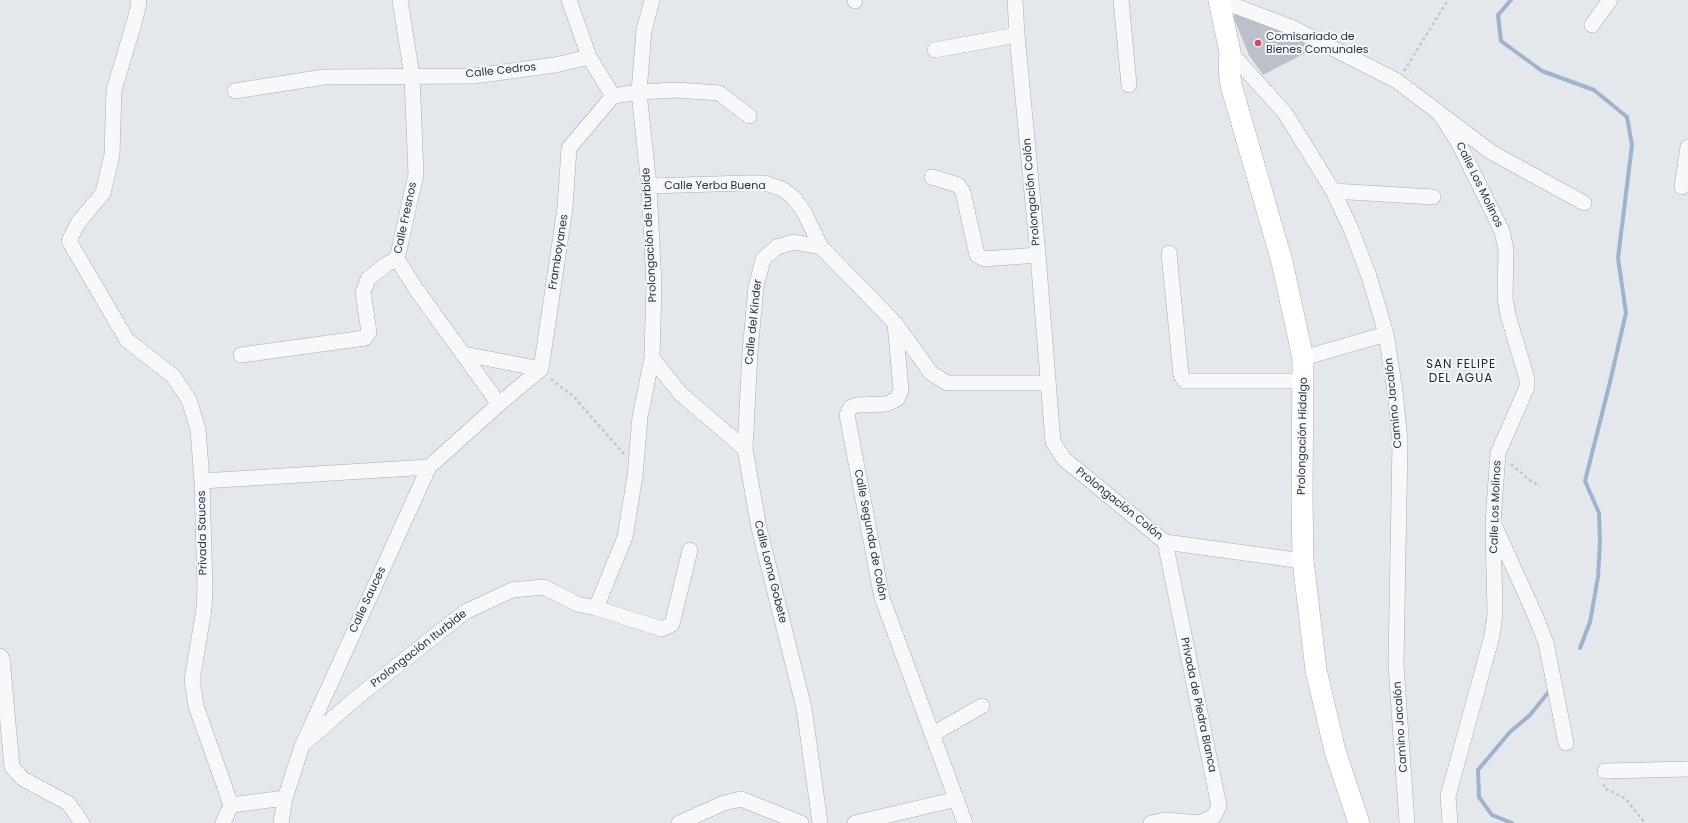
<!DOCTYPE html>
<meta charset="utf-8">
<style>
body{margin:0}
canvas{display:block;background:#e4e7ec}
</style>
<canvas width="1688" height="823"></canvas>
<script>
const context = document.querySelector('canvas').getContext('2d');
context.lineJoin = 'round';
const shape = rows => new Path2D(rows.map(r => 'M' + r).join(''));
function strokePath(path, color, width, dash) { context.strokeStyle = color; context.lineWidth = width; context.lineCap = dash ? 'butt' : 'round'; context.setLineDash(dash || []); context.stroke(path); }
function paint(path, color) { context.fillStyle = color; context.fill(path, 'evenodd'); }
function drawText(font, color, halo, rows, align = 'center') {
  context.font = font + ' Poppins,sans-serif'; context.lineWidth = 4; context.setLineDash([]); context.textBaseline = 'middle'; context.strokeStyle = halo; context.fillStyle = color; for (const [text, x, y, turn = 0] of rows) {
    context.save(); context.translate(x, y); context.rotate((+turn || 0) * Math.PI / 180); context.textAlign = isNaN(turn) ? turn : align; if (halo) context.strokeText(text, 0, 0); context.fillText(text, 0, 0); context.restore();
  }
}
strokePath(shape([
 [1511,0,1498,15,1501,41,1542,71,1594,90,1627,117,1632,145,1618,258,1626,313,1609,386,1585,481,1599,513,1600,542,1598,577,1590,622,1580,648],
 [1512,823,1492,815,1479,797,1478,770,1510,732,1530,715,1551,689]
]), '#9fb4cc', 4);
paint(shape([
 [1242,11,1295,30,1309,51,1263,75,1249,55,1233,16]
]), '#bbc0ca');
const street = shape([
 [138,0,139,3,134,23,114,90,112,155,103,193,78,223,69,241,127,340,173,376,189,400,198,429,202,481],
 [400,0,412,76,416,174,397,259,416,289,499,404],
 [569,0,589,57,613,96],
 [855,0,855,1],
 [1015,0,1017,35,1038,255,1053,442,1064,459,1165,542,1303,561],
 [1121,0,1129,85],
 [1219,0,1291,27,1397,81,1491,152,1584,203],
 [1592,25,1610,0],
 [935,50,1017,35],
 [1230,52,1285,113,1333,191,1351,229,1369,276,1386,334,1395,391,1400,441,1396,665,1407,823],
 [235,91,324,77,474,76,555,65,589,57],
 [613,96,639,92,676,90,719,93,749,116],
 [1440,114,1458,142,1502,231,1506,250,1505,298,1508,315,1527,379,1527,387,1498,453,1493,523,1495,614,1492,636,1448,796,1450,823],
 [932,177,958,185,963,192,977,255,984,259,1038,255],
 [649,186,747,183,765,183,782,189,793,197,804,212,821,247,895,323,931,373,947,383,1048,383],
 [1682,187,1688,147],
 [1333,191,1433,197],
 [1169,253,1181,375,1185,381,1304,381],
 [895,323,901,390,897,399,887,404,856,405,850,408,847,415,882,598,965,823],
 [464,354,541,369],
 [241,355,365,338,369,332,363,293,368,279,387,264,397,259],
 [652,358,680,393,745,449,759,528,804,708,820,823],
 [1303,358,1386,334],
 [745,449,750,352,756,287,763,259,777,247,794,242,821,247],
 [1496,529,1535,615,1546,643,1566,743],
 [596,608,625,537,635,476,640,417,652,358,654,285,649,186,639,92,644,30,652,0],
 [0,656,2,658,12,767,23,779,68,803,82,823],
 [933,734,982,706],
 [306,742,355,699,465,612,512,590,544,587,577,604,596,608,662,629,672,624,690,550],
 [1605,771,1688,769],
 [231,805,196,706,192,680,204,609,205,589,202,481,429,467],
 [231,805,285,798],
 [223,823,231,805],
 [281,823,285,798,302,746,429,467,499,404,541,369,565,208,569,148,613,96],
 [679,823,724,803,741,799,801,823],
 [855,823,957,799],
 [1151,823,1165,820,1200,823,1214,816,1219,806,1165,542]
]);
const secondary = shape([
 [1219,0,1230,52,1229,69,1231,85,1282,262,1303,358,1302,498,1303,561,1316,670,1335,751,1359,823]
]);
strokePath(street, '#a9aeb7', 16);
strokePath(secondary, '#a9aeb7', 22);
strokePath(shape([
 [1404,71,1448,0],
 [551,379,574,397,624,454],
 [1511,464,1528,479,1540,486],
 [1604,784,1604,788,1625,798,1645,823]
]), '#c2c5cb', 2.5, [3, 3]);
strokePath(street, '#f7f8fa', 15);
strokePath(secondary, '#fff', 21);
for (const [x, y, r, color] of [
 [1258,43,4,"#d1495b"]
]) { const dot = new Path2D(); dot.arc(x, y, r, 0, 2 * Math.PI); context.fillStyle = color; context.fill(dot); strokePath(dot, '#f4f6f9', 1.5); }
drawText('11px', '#2b3445', '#f4f6f9', [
 ["Comisariado de",1266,37],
 ["Bienes Comunales",1266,50]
], 'left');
drawText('11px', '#2b3445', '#f4f6f9', [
 ["Calle Cedros",501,71,-6],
 ["Calle Los Molinos",1479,185,64],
 ["Calle Yerba Buena",715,186],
 ["Prolongación Colón",1032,192,-95],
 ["Calle Fresnos",406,218,-78],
 ["Prolongación de Iturbide",650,235,-93],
 ["Framboyanes",559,252,-81],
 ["Calle del Kinder",754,322,-84],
 ["Camino Jacalón",1394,403,-96],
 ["Prolongación Hidalgo",1303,436,-89],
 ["Prolongación Colón",1119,504,39],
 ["Calle Los Molinos",1496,507,-88],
 ["Privada Sauces",203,533,-91],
 ["Calle Segunda de Colón",870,535,79],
 ["Calle Loma Gobete",770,572,76],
 ["Calle Sauces",368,600,-65],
 ["Prolongación Iturbide",419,649,-38],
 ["Privada de Piedra Blanca",1198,705,78],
 ["Camino Jacalón",1401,727,-94]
]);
context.letterSpacing = '1px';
drawText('12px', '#1d2536', '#f4f6f9', [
 ["SAN FELIPE",1461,365],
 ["DEL AGUA",1461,379]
]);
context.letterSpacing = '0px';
</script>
